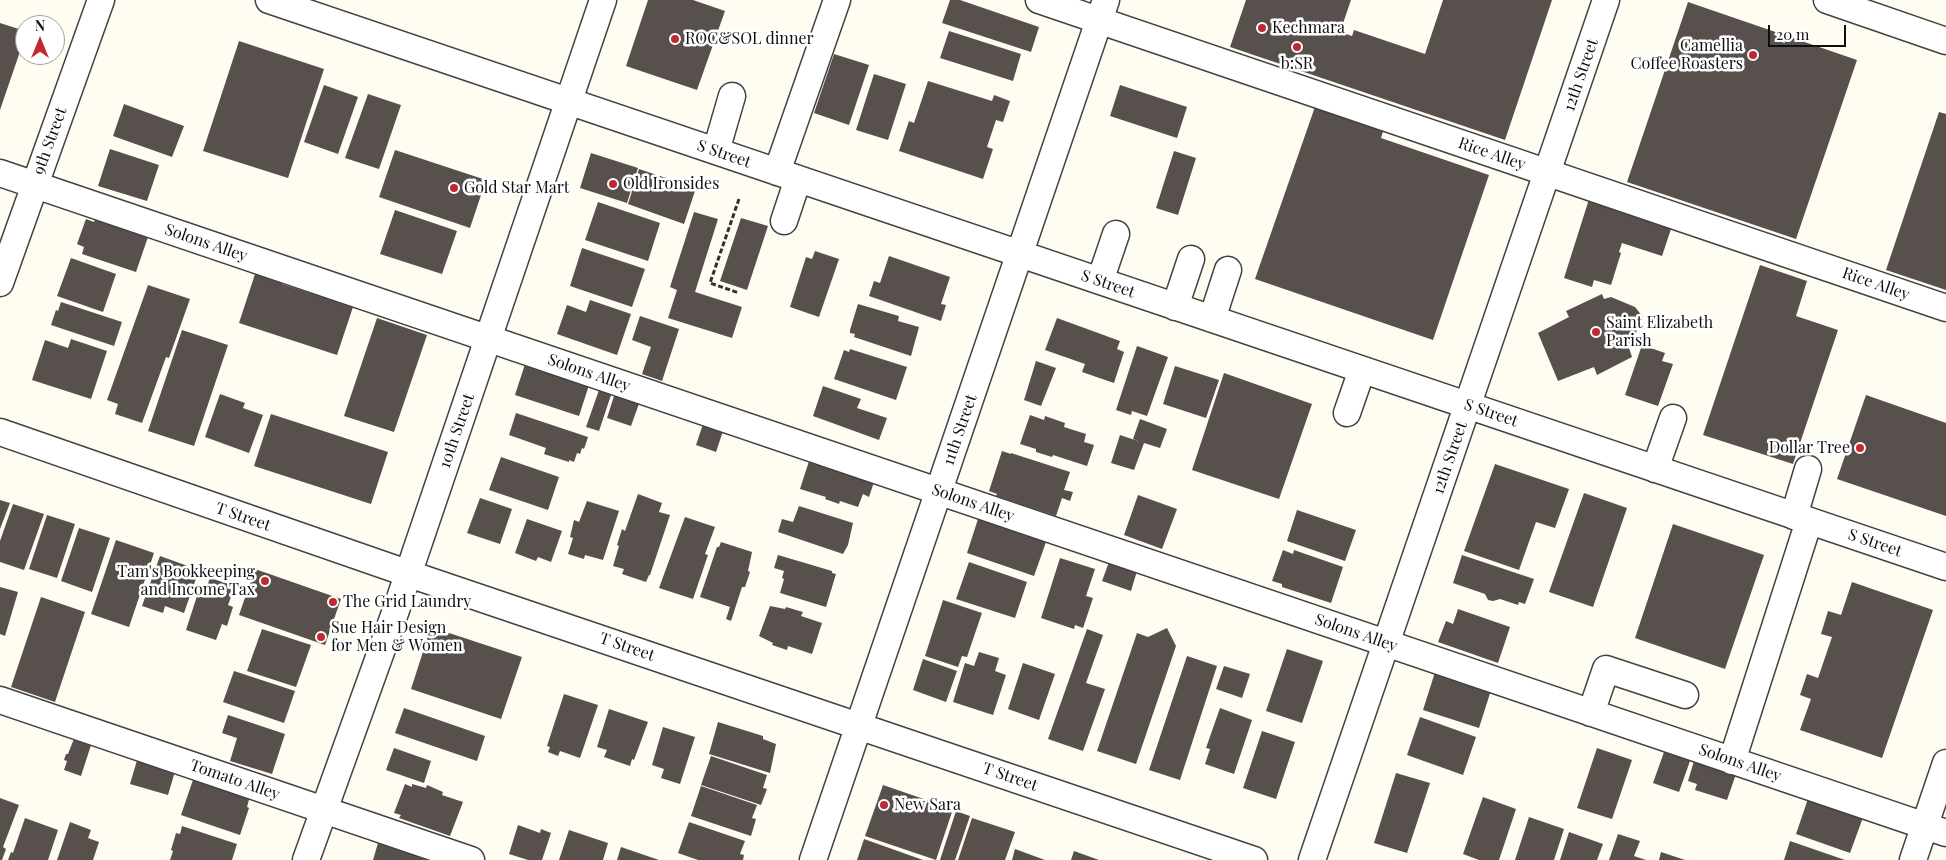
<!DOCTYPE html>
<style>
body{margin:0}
#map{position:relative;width:1946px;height:860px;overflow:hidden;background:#fffcf2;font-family:"Playfair Display",serif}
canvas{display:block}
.north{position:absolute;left:15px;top:15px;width:50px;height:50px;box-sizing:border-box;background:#fff;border:1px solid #9f9f9f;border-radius:50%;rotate:0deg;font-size:14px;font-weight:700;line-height:20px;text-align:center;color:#0f0f0f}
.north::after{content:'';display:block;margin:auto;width:18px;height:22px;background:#be2932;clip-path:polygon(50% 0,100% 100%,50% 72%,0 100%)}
.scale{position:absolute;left:1768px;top:25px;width:78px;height:22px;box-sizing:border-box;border:2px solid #0f0f0f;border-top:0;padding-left:6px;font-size:15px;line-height:18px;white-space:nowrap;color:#0f0f0f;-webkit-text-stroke:4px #fff;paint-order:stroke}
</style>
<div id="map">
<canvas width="1946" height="860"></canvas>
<div class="north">N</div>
<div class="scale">20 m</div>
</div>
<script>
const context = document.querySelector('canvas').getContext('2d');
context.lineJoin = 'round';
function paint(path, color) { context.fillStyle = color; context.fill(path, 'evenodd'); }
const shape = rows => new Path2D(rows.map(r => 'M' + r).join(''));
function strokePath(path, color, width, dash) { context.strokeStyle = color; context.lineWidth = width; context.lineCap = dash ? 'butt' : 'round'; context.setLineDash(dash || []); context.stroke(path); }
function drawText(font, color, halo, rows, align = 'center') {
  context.font = font + ' "Playfair Display",serif'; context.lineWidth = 5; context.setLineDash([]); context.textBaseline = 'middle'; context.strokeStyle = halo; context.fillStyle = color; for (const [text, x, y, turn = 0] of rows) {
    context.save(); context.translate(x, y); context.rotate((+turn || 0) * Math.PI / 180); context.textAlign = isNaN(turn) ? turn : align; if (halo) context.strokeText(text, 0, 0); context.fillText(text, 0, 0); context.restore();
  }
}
paint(shape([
 [648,0,693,0,725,11,697,90,626,66],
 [950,0,960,0,1039,27,1031,52,942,23],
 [1246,0,1351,0,1340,32,1352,36,1354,30,1425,54,1443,0,1552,0,1505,140,1230,47],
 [1688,2,1857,60,1796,239,1627,182],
 [0,23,25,31,25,37,0,110],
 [949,31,1021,54,1013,81,940,58],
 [239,41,324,69,288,178,203,151],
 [834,54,869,65,849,125,814,113],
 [874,74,906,84,888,140,856,130],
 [928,81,992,101,994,95,1010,101,1003,122,996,120,987,147,993,149,983,179,899,151,909,121,914,123],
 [324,85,358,97,338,154,304,142],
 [1120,85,1187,107,1177,138,1110,116],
 [368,94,401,105,379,169,345,158],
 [1317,101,1385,125,1381,138,1489,175,1433,340,1255,279],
 [124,104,184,126,172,157,113,136],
 [1939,112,1946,114,1946,290,1886,270],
 [110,149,159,165,147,201,98,186],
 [395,150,486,180,470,228,379,197],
 [1174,151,1196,158,1178,215,1156,208],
 [591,153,638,168,627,203,580,188],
 [639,169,696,188,684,224,628,204],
 [1590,196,1673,223,1662,256,1622,243,1619,252,1621,253,1611,285,1594,280,1592,287,1564,278],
 [598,202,660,223,648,261,585,240],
 [395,210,457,231,442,274,380,254],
 [694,212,718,219,695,292,742,307,732,338,668,318,677,290,670,287],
 [96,216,149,234,136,272,82,254,84,247,77,244,86,219,94,222],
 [741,218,768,226,747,290,720,281],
 [582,248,645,269,632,307,570,286],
 [815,251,839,259,819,317,790,307,806,257,812,259],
 [889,256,950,277,941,304,946,305,941,321,869,296,874,281,880,283],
 [71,258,116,274,103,312,57,296],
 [1760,265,1807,281,1796,316,1838,330,1793,464,1703,435],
 [257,268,284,277,282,284,353,307,337,355,239,323],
 [148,285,190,299,169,358,166,357,142,423,115,414,118,404,107,400],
 [1602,294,1604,299,1611,297,1635,307,1643,317,1629,348,1632,357,1597,375,1594,367,1558,381,1538,333,1569,317,1566,311],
 [590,300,631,314,617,355,557,334,567,305,586,312],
 [61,302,122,322,114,346,51,325,56,310,58,311],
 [858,304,899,316,898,321,919,327,911,356,854,337,855,334,850,333,850,330],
 [640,316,679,329,662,381,642,374,651,347,632,340],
 [377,318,427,335,394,432,344,416],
 [1057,318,1120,341,1117,349,1124,352,1114,383,1082,372,1085,364,1045,350],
 [182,330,228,345,194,446,148,431],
 [71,339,107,351,91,399,32,380,45,340,68,348],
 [1642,345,1665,353,1662,361,1673,364,1658,406,1625,395],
 [1137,346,1168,357,1147,416,1132,411,1131,415,1116,410],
 [850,349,907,367,896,400,834,379,844,350,849,352],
 [527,358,591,379,579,416,515,395],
 [1036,361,1056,368,1041,406,1024,400],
 [1175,366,1219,380,1206,418,1163,404],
 [1224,373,1312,404,1279,499,1192,470],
 [823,386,861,399,857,408,887,418,879,440,813,416],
 [599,390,611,395,599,431,586,427],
 [615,393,640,401,631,426,607,418],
 [220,394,245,403,243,408,263,415,249,453,205,437],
 [1866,395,1946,423,1946,516,1837,479],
 [516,413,588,437,584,449,582,448,580,454,577,453,574,462,569,460,569,462,544,454,546,448,509,435],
 [271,414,388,452,371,504,254,466],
 [1030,415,1044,420,1045,416,1065,423,1064,427,1086,434,1084,442,1094,445,1087,466,1053,455,1052,457,1036,452,1036,449,1020,444],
 [1140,419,1167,429,1160,448,1144,443,1134,470,1111,463,1120,435,1141,442,1133,439],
 [704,421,724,428,716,452,696,445],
 [1002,451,1011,454,1011,453,1070,472,1064,490,1073,492,1070,501,1062,498,1056,516,996,496,997,494,989,491],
 [501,457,559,477,548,510,489,490],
 [810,458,875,479,869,497,863,494,858,507,840,501,839,504,825,499,826,497,800,489],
 [1495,464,1569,489,1555,528,1536,522,1519,570,1464,551],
 [1584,493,1627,508,1593,607,1549,592],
 [638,494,662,503,659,512,670,515,650,575,649,575,646,582,622,574,624,569,613,566,619,546,617,545,622,529,625,531],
 [1138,495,1177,509,1162,549,1124,535],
 [480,498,512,509,500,544,467,533],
 [0,500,10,503,0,529],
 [587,501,619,511,603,560,585,555,584,559,568,554,573,538,570,537,574,520,579,522],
 [13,504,44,514,24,570,0,562,0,541],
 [799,506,853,523,848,545,843,554,778,532,782,519,793,522],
 [1297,510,1356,530,1345,561,1287,541],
 [47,515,75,524,57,578,29,569],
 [685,517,715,527,705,554,708,555,693,599,659,588],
 [527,519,562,531,551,562,538,557,536,561,515,553],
 [978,519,1046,542,1034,576,967,553],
 [1673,524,1764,555,1725,669,1635,638],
 [79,528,110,538,92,592,61,581],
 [116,540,154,553,129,627,91,614],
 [721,542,752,552,748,571,750,572,745,587,742,587,731,621,726,619,730,607,700,597,717,547,719,547],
 [1283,550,1293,554,1294,550,1343,567,1331,603,1282,587,1282,584,1272,581],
 [778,555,832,571,832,573,836,574,826,607,780,593,784,579,782,578,784,571,774,568],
 [1462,555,1534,579,1525,604,1519,602,1518,605,1500,599,1493,601,1488,600,1485,594,1453,583],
 [160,556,199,570,184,613,165,606,163,613,142,606],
 [1060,558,1095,569,1086,596,1093,598,1083,628,1075,625,1074,629,1041,618],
 [969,562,1027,582,1015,618,956,599],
 [1109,562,1137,571,1131,591,1102,581],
 [255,569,341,599,325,645,239,615],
 [210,578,235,586,228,605,233,607,227,626,222,624,216,640,186,630,197,596,203,597],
 [1852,582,1933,610,1882,758,1800,730,1811,699,1800,695,1807,674,1818,678,1832,637,1821,634,1828,611,1841,615],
 [0,587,18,592,5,636,0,634],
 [41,597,85,612,55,702,11,687],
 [943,600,982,613,967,657,962,656,958,667,925,656],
 [770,606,785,609,786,607,803,612,801,616,822,623,812,654,788,646,787,650,772,645,773,643,759,636],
 [1458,609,1510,627,1498,663,1438,642,1446,621,1453,624],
 [431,627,522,657,501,719,411,689],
 [1167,628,1176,646,1136,764,1097,751,1137,633,1148,637],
 [262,629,311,645,296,687,247,671],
 [1087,629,1103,635,1086,683,1105,689,1083,751,1048,739],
 [1287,649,1323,661,1302,723,1266,711],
 [979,652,999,658,995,671,1006,675,993,715,953,702,965,663,974,666],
 [1187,656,1217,666,1180,780,1149,770],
 [923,659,957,671,946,702,913,690],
 [1023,663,1055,674,1039,720,1008,709],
 [1224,666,1250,674,1242,698,1216,689],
 [1436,669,1492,687,1479,728,1423,710],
 [234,671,295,691,284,723,223,702],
 [564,694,598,705,580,758,560,751,558,756,548,752,550,747,547,746],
 [404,708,485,736,477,761,395,733],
 [1220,708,1252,720,1234,774,1205,764,1210,749,1206,748],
 [609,709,648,722,634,760,632,759,630,766,604,757,607,750,597,747],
 [228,715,285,734,272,774,230,761,237,738,222,733],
 [1420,717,1476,737,1463,775,1407,755],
 [718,722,763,736,763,739,776,744,770,773,709,754],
 [663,727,695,737,680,784,661,778,664,769,652,765],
 [1262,731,1295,742,1276,799,1243,788],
 [75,736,92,742,81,776,64,770,67,761,64,760,66,754,68,754],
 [394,748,431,761,424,783,386,770],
 [1597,748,1632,760,1612,819,1577,808],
 [1664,752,1690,761,1679,792,1653,783],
 [711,756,767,775,763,788,767,789,761,805,701,785],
 [138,757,176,768,168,795,130,784],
 [1694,761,1736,774,1727,800,1695,790,1697,784,1688,781],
 [1396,773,1430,783,1407,853,1374,843],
 [194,777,250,796,247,807,249,808,240,835,181,815],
 [405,784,412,787,412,784,426,788,427,785,443,792,442,795,463,802,450,836,399,818,401,815,394,813],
 [883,785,953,809,936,860,865,836],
 [701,786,757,805,752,818,756,819,751,836,691,816],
 [1810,793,1865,812,1850,853,1796,834],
 [1483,797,1516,809,1499,860,1479,860,1463,854],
 [0,798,19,805,3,847,6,849,2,860,0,860],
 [956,811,970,816,955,860,940,860],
 [1529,817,1564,829,1554,860,1515,860],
 [25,818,58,830,48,860,8,860,11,852,13,853],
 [972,818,1015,832,1005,860,958,860],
 [70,822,91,830,88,838,99,842,93,860,57,860],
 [689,822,745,841,740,854,744,855,743,860,698,860,678,853],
 [518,825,540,833,541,829,551,833,542,860,528,860,509,854],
 [182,826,237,844,232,860,170,860,173,851,171,850,176,833,180,834],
 [569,830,608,843,603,860,559,860],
 [1569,832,1603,844,1597,860,1560,860],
 [1618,834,1640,841,1634,856,1646,860,1609,860],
 [864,839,923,860,857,860],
 [1790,841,1845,860,1784,860],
 [378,843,429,860,373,860],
 [621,847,659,860,617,860],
 [1015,849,1045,860,1012,860],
 [1074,851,1099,860,1071,860],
 [1661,852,1685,860,1659,860]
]), '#58504c');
const minor = shape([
 [269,0,1946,567],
 [1039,0,1946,308],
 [1827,0,1946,41],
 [716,151,732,96],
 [777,172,837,0],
 [0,173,1946,833],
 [784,221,798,179],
 [1100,281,1116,234],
 [0,283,101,0],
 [1175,307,1191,259],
 [1212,319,1228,270],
 [1347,413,1362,370],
 [0,432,424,579,1254,860],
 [1655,469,1673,418],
 [1794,516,1808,469],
 [0,700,471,860],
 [1591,713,1606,669,1685,695],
 [1732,761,1809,521],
 [306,860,396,610,603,0],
 [813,860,1106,0],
 [1312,860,1606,0],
 [1913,860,1946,763]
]);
strokePath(minor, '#424242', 29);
strokePath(shape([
 [739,199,710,283,739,293]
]), '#313131', 3, [5, 2.5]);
strokePath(minor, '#fff', 26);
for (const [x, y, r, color] of [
 [1262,28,5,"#be2932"],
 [675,39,5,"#be2932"],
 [1297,47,5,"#be2932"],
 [1753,55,5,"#be2932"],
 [613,184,5,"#be2932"],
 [454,188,5,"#be2932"],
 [1596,332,5,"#be2932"],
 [1860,448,5,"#be2932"],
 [265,581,5,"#be2932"],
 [333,602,5,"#be2932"],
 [321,637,5,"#be2932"],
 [884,805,5,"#be2932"]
]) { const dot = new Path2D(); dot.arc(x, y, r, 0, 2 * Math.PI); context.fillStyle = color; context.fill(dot); strokePath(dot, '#fff', 2); }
drawText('16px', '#0f0f0f', '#fff', [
 ["Kechmara",1272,28],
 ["ROC&SOL dinner",685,39],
 ["Camellia",1743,46,"right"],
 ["Coffee Roasters",1743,64,"right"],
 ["b:SR",1297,64,"center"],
 ["Old Ironsides",623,184],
 ["Gold Star Mart",464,188],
 ["Saint Elizabeth",1606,323],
 ["Parish",1606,341],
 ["Dollar Tree",1850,448,"right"],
 ["Tam's Bookkeeping",255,572,"right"],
 ["and Income Tax",255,590,"right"],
 ["The Grid Laundry",343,602],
 ["Sue Hair Design",331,628],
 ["for Men & Women",331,646],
 ["New Sara",894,805]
], 'left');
drawText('16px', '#0f0f0f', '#fff', [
 ["12th Street",1581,75,-71],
 ["9th Street",50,141,-70],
 ["S Street",724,154,19],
 ["Rice Alley",1492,154,19],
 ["Solons Alley",206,243,19],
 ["S Street",1108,284,19],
 ["Rice Alley",1876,284,19],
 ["Solons Alley",589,373,19],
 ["S Street",1491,413,19],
 ["11th Street",960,430,-71],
 ["10th Street",457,431,-71],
 ["12th Street",1450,458,-71],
 ["Solons Alley",973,503,19],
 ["T Street",243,517,19],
 ["S Street",1875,543,19],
 ["Solons Alley",1356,633,19],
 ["T Street",627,647,19],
 ["Solons Alley",1740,763,19],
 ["T Street",1010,777,19],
 ["Tomato Alley",235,780,19]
]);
</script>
